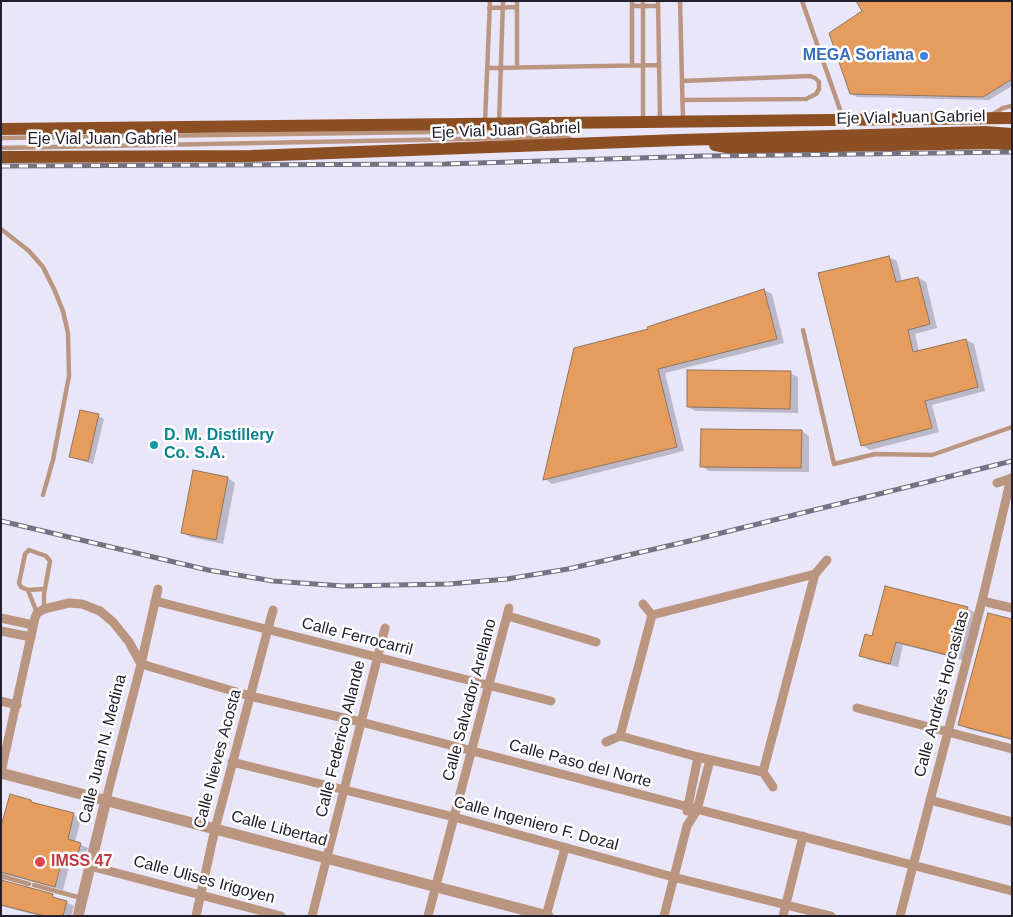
<!DOCTYPE html>
<meta charset="utf-8">
<style>
body{margin:0}
#map{position:relative;width:1013px;height:917px;overflow:hidden;background:#eae6fa;font-family:Helvetica,sans-serif}
canvas{display:block}
.frame{position:absolute;inset:0;border:2px solid #23202d;pointer-events:none}
</style>
<div id="map">
<canvas width="1013" height="917"></canvas>
<div class="frame"></div>
</div>
<script>
const context = document.querySelector('canvas').getContext('2d');
context.lineJoin = 'round';
function paint(path, color) { context.fillStyle = color; context.fill(path, 'evenodd'); }
const shape = rows => new Path2D(rows.map(r => 'M' + r).join(''));
function strokePath(path, color, width, dash) { context.strokeStyle = color; context.lineWidth = width; context.lineCap = dash ? 'butt' : 'round'; context.setLineDash(dash || []); context.stroke(path); }
function drawText(font, color, halo, rows, align = 'center') {
  context.font = font + ' Helvetica,sans-serif'; context.lineWidth = 5; context.setLineDash([]); context.textBaseline = 'middle'; context.strokeStyle = halo; context.fillStyle = color; for (const [text, x, y, turn = 0] of rows) {
    context.save(); context.translate(x, y); context.rotate((+turn || 0) * Math.PI / 180); context.textAlign = isNaN(turn) ? turn : align; if (halo) context.strokeText(text, 0, 0); context.fillText(text, 0, 0); context.restore();
  }
}
paint(shape([
 [1012,1,1012,86,989,100,857,97,851,94,864,12],
 [889,257,897,261,902,282,918,278,926,282,937,328,915,334,919,351,966,340,974,344,985,391,932,405,939,432,870,450,862,445],
 [764,290,772,294,784,343,665,373,684,451,552,484,545,479,649,330,649,327],
 [790,373,798,377,798,413,696,411,688,407],
 [98,416,104,419,93,464,76,459,70,456],
 [802,431,809,436,809,472,709,471,702,466],
 [228,478,235,483,223,544,190,537,182,532],
 [967,608,975,613,963,660,903,645,898,667,869,660,861,655,873,637],
 [1012,620,1012,740,968,729,960,724],
 [31,801,38,805,74,815,81,819,75,842,88,848,83,867,70,863,63,890,11,876,6,877,4,880,6,883,52,896,66,902,74,906,71,916,39,916,1,906,1,831]
]), '#0003');
const building = shape([
 [856,1,1012,1,1012,79,983,97,850,94,829,33,862,11,856,1],
 [889,256,896,282,918,277,930,324,908,330,913,352,966,339,978,387,925,401,932,428,861,446,818,273,889,256],
 [764,289,777,339,658,369,677,447,543,480,574,348,648,329,647,327,764,289],
 [687,370,791,371,790,409,687,407,687,370],
 [80,410,99,414,88,461,69,457,80,410],
 [701,429,802,430,801,468,700,467,701,429],
 [193,470,228,477,216,540,181,533,193,470],
 [885,586,968,607,955,657,896,642,890,664,859,656,865,634,872,636,885,586],
 [988,613,1012,619,1012,739,958,725,988,613],
 [10,794,31,800,31,802,74,813,68,839,81,843,75,863,62,860,55,887,1,872,1,826,10,794],
 [1,880,31,888,53,894,52,897,67,901,63,916,45,916,1,905,1,880]
]);
paint(building, '#e59c5d');
strokePath(building, '#90755f', 1);
strokePath(shape([
 [632,1,632,65],
 [643,1,643,120],
 [658,1,660,121],
 [680,1,683,120],
 [802,1,843,118],
 [632,6,658,6],
 [489,8,517,7],
 [517,67,517,1],
 [488,68,659,65],
 [682,81,810,76,815,78,819,82,819,89,816,94,806,99,682,100],
 [993,114,1003,108,1012,106],
 [485,122,490,1],
 [499,123,503,1],
 [1,138,574,130,579,127],
 [1,148,566,137,572,140],
 [1,229,29,251,43,267,54,289,63,311,68,333,69,376,53,460,43,495],
 [803,330,834,464,875,454,932,455,1012,427],
 [28,590,45,589],
 [37,613,28,590,21,587,19,583,25,554,29,550,46,556,50,561,44,594,44,609],
 [1,876,29,884],
 [34,885,81,898]
]), '#ba9680', 4.5);
strokePath(shape([
 [997,483,1012,478],
 [155,601,551,701],
 [982,601,1012,608],
 [643,604,652,615],
 [652,615,815,574],
 [508,616,596,642],
 [1,618,33,625],
 [1,631,31,637],
 [1,701,17,705],
 [857,708,1012,749],
 [620,736,698,757,763,772],
 [620,736,652,615],
 [606,742,620,736],
 [232,762,454,817,673,877,831,916],
 [1,772,35,618,37,613,44,609,69,603,82,604,100,611,113,622,129,642,141,664,250,696,361,722,1012,891],
 [763,772,815,574,827,560],
 [763,772,773,787],
 [106,800,141,664,158,589],
 [930,800,1012,822],
 [687,811,698,757],
 [90,866,281,916],
 [196,916,215,829,273,610],
 [312,916,385,628],
 [428,916,509,608],
 [546,916,565,848],
 [664,916,687,826,697,810,710,760],
 [783,916,803,836],
 [900,916,982,601,1011,478]
]), '#ba9680', 9);
strokePath(shape([
 [1,773,548,916],
 [78,916,106,800]
]), '#ba9680', 11);
strokePath(shape([
 [1,129,1012,118],
 [715,145,732,148,996,143,1012,145],
 [1,157,251,156,678,140,985,132,1012,134]
]), '#8c4f23', 12);
const rail = shape([
 [1,166,445,164,704,156,1012,152],
 [1,521,208,570,273,581,343,586,449,584,507,579,568,569,685,542,1012,461]
]);
strokePath(rail, '#757282', 5);
strokePath(rail, '#fff', 3, [9]);
for (const [x, y, r, color] of [
 [924,56,5,"#3f7fe0"],
 [154,445,5,"#0f9aa8"],
 [40,862,6,"#e0444e"]
]) { const dot = new Path2D(); dot.arc(x, y, r, 0, 2 * Math.PI); context.fillStyle = color; context.fill(dot); strokePath(dot, '#fff', 2); }
drawText('bold 16px', '#366cbe', '#fff', [
 ["MEGA Soriana",914,56]
], 'right');
drawText('16px', '#23202d', '#fff', [
 ["Eje Vial Juan Gabriel",911,118,-1],
 ["Eje Vial Juan Gabriel",506,131,-2],
 ["Eje Vial Juan Gabriel",102,140],
 ["Calle Ferrocarril",357,637,14],
 ["Calle Andrés Horcasitas",942,694,-75],
 ["Calle Salvador Arellano",470,700,-75],
 ["Calle Federico Allande",341,739,-76],
 ["Calle Juan N. Medina",103,749,-76],
 ["Calle Nieves Acosta",218,759,-75],
 ["Calle Paso del Norte",580,764,15],
 ["Calle Ingeniero F. Dozal",536,824,15],
 ["Calle Libertad",279,829,15],
 ["Calle Ulises Irigoyen",204,880,15]
]);
drawText('bold 16px', '#0d838f', '#fff', [
 ["D. M. Distillery",164,436],
 ["Co. S.A.",164,454]
], 'left');
drawText('bold 16px', '#be3a42', '#fff', [
 ["IMSS 47",51,862]
], 'left');
</script>
